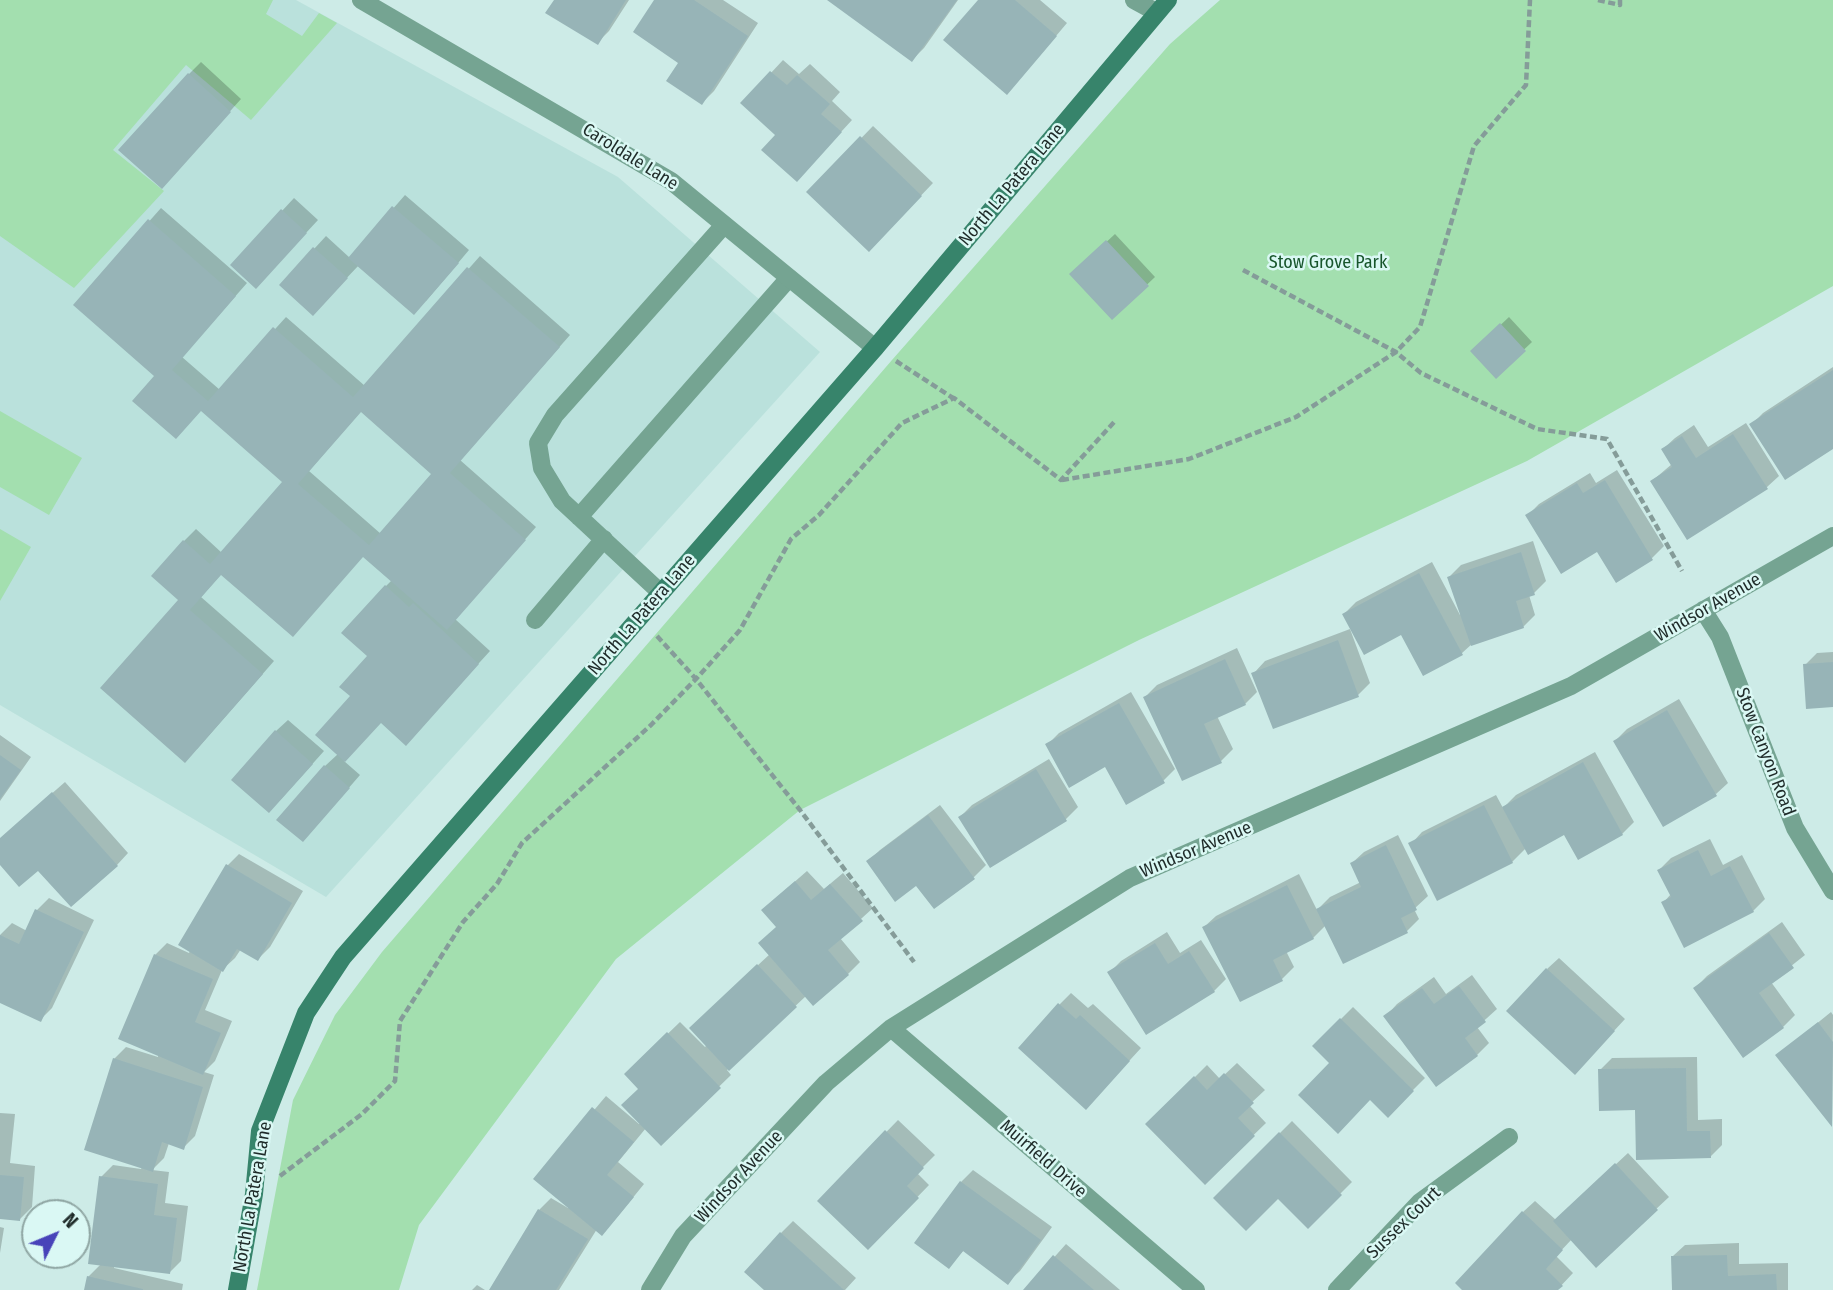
<!DOCTYPE html>
<style>
body{margin:0}
#map{position:relative;width:1833px;height:1290px;overflow:hidden;background:#cdebe7;font-family:"Fira Sans Condensed",sans-serif}
canvas{display:block}
.north{position:absolute;left:21px;top:1199px;width:70px;height:70px;box-sizing:border-box;background:#daf8f4;border:2px solid #8fa6a3;border-radius:50%;rotate:47deg;font-size:19px;font-weight:700;line-height:28px;text-align:center;color:#1f2b29}
.north::after{content:'';display:block;margin:auto;width:24px;height:32px;background:#4843b9;clip-path:polygon(50% 0,100% 100%,50% 72%,0 100%)}
</style>
<div id="map">
<canvas width="1833" height="1290"></canvas>
<div class="north">N</div>
</div>
<script>
const context = document.querySelector('canvas').getContext('2d');
context.lineJoin = 'round';
function paint(path, color) { context.fillStyle = color; context.fill(path, 'evenodd'); }
const shape = rows => new Path2D(rows.map(r => 'M' + r).join(''));
function strokePath(path, color, width, dash) { context.strokeStyle = color; context.lineWidth = width; context.lineCap = dash ? 'butt' : 'round'; context.setLineDash(dash || []); context.stroke(path); }
function drawText(font, color, halo, rows, align = 'center') {
  context.font = font + ' "Fira Sans Condensed",sans-serif'; context.lineWidth = 5; context.setLineDash([]); context.textBaseline = 'middle'; context.strokeStyle = halo; context.fillStyle = color; for (const [text, x, y, turn = 0] of rows) {
    context.save(); context.translate(x, y); context.rotate((+turn || 0) * Math.PI / 180); context.textAlign = isNaN(turn) ? turn : align; if (halo) context.strokeText(text, 0, 0); context.fillText(text, 0, 0); context.restore();
  }
}
paint(shape([
 [0,0,296,0,618,177,820,352,326,897,0,705]
]), '#bae1dc');
paint(shape([
 [0,0,273,0,266,14,302,36,319,13,337,23,251,120,186,65,113,150,164,191,74,288,0,236],
 [1220,0,1833,0,1833,286,1527,461,1139,640,800,810,616,959,419,1225,399,1290,257,1290,293,1100,335,1015,382,952,892,360,1170,44],
 [0,411,82,458,49,515,0,487],
 [0,529,31,547,0,601]
]), '#a3dfaf');
paint(shape([
 [556,0,629,0,609,31,597,43],
 [656,0,723,0,758,23,714,91,702,103,681,62],
 [830,0,958,0,924,48,912,60],
 [980,0,1040,0,1067,23,1018,81],
 [783,60,799,74,810,64,840,92,832,101,852,120,808,168,777,134,743,103],
 [201,62,241,99,173,175,189,74],
 [873,126,933,183,869,250,809,192],
 [405,195,469,250,426,301,359,265,324,302,281,285,326,236,350,258],
 [294,198,318,220,267,275,232,265],
 [161,208,247,283,182,357,220,390,286,317,365,386,480,256,570,335,460,460,536,527,455,619,490,651,417,731,381,721,344,761,360,775,314,828,325,766,338,754,352,696,369,656,386,586,392,580,364,555,222,573,201,597,274,661,197,749,180,599,184,541,196,529,222,553,284,482,202,409,156,376,75,305],
 [362,410,433,474,381,534,309,471],
 [1115,234,1155,277,1112,318,1072,274],
 [1509,317,1532,342,1496,376,1473,351],
 [1833,367,1833,447,1751,425,1763,413],
 [1746,423,1779,476,1767,487,1688,537,1652,481,1672,464,1663,449,1675,438,1694,425,1708,447],
 [1617,470,1664,546,1652,558,1597,549,1527,516,1539,504,1590,473,1596,483],
 [1533,541,1546,581,1534,593,1529,595,1535,615,1523,627,1472,644,1462,653,1423,674,1402,633,1344,614,1356,602,1432,562,1460,615,1462,614,1449,577,1461,565],
 [1350,629,1370,683,1358,695,1274,727,1254,673,1265,661],
 [1237,648,1257,692,1245,704,1217,716,1233,749,1221,761,1145,697,1157,685],
 [1833,652,1833,706,1805,665,1817,653],
 [1131,692,1175,769,1163,781,1047,745,1059,733],
 [1679,699,1728,783,1716,794,1615,741,1627,729],
 [288,720,324,751,281,799,276,731],
 [0,735,31,757,0,801],
 [1595,752,1634,822,1622,834,1565,833,1526,848,1512,862,1411,844,1422,832,1496,795,1503,808,1516,795],
 [1049,759,1078,807,1066,819,990,866,960,817,972,805],
 [65,782,128,853,117,865,38,868,0,863,0,839],
 [940,805,986,865,974,877,934,907,917,884,868,862,880,850],
 [1398,835,1428,896,1414,909,1419,919,1407,931,1326,925,1313,938,1286,951,1294,967,1282,979,1241,1000,1204,927,1216,916,1299,874,1317,910,1330,897,1361,882,1352,863,1364,852],
 [1710,839,1723,865,1742,855,1765,899,1753,911,1663,903,1671,894,1659,870,1671,858],
 [239,854,303,891,270,947,258,959,241,949,235,958,222,970,205,1010,232,1021,215,1061,204,1072,214,1075,195,1136,183,1148,169,1143,164,1158,152,1170,169,1172,165,1203,188,1206,181,1261,169,1273,114,1265,114,1268,183,1284,182,1290,85,1290,88,1277,101,1264,101,1177,113,1165,141,1169,142,1167,114,1059,126,1047,158,1057,155,955,167,943,189,953,227,866],
 [807,871,824,889,843,873,873,908,840,938,860,962,848,974,806,996,727,1070,731,1075,661,1143,646,1128,618,1162,644,1184,614,1221,597,1229,559,1290,491,1290,539,1210,551,1198,568,1208,569,1206,536,1179,606,1096,639,1124,641,1122,640,1089,626,1074,680,1022,705,1047,707,1045,703,1016,770,954,778,926,776,898],
 [49,898,94,920,52,1008,40,1020,0,1001,0,935,12,923,27,931,37,910],
 [1782,922,1805,955,1771,982,1795,1015,1783,1027,1695,988,1707,976],
 [1167,932,1180,953,1201,940,1226,979,1214,991,1109,973,1121,961],
 [1559,958,1625,1019,1587,1060,1547,969],
 [1472,975,1497,1009,1477,1027,1489,1043,1477,1055,1386,1016,1397,1004,1434,977,1446,994],
 [1071,993,1088,1008,1093,1004,1141,1048,1098,1095,1059,1005],
 [1353,1007,1425,1078,1388,1115,1314,1046],
 [1831,1012,1833,1015,1832,1125,1778,1055],
 [1697,1057,1698,1120,1722,1119,1722,1145,1710,1157,1637,1108,1600,1070,1612,1058],
 [1237,1063,1265,1090,1249,1105,1266,1123,1205,1182,1148,1124,1207,1065,1220,1079],
 [0,1113,15,1114,10,1163,35,1166,32,1207,20,1219,0,1217],
 [898,1120,935,1155,917,1173,929,1185,868,1248,819,1201],
 [1292,1121,1352,1182,1308,1226,1278,1196,1215,1198],
 [1628,1153,1669,1197,1596,1265,1572,1239,1556,1256,1573,1273,1557,1290,1464,1290,1523,1212,1535,1201,1556,1220],
 [973,1170,1052,1227,1020,1271,1008,1282,964,1250,949,1267,916,1243,961,1182],
 [793,1221,856,1278,845,1290,767,1290,781,1233],
 [0,1227,4,1228,0,1253],
 [1739,1243,1739,1264,1788,1263,1788,1290,1673,1290,1673,1256,1685,1245],
 [1066,1244,1120,1290,1025,1290],
 [477,1285,485,1290,472,1290]
]), '#0003');
paint(shape([
 [554,0,626,0,598,45,545,13],
 [654,0,694,0,748,36,702,105,666,81,678,63,633,32],
 [827,0,957,0,912,62],
 [978,0,1015,0,1057,36,1007,95,943,40],
 [770,71,787,85,797,75,830,104,821,114,842,132,797,182,761,150,775,135,740,103],
 [188,73,231,112,162,189,118,150],
 [860,136,922,196,869,252,806,192],
 [392,206,459,263,414,315,348,258],
 [281,209,307,233,256,289,230,265],
 [148,219,236,296,172,370,208,401,273,327,353,397,467,267,560,347,450,473,526,540,447,630,363,557,293,637,221,575,190,610,263,674,185,763,100,688,178,600,151,576,183,540,210,564,282,482,201,411,176,439,132,401,154,376,73,305],
 [361,412,431,474,369,545,298,484],
 [1106,240,1149,286,1112,320,1069,274],
 [313,247,348,278,313,316,279,285],
 [1500,323,1526,351,1496,379,1470,351],
 [1833,370,1833,449,1785,480,1749,424],
 [1733,434,1768,489,1687,540,1650,481,1672,467,1661,449,1682,436,1696,458],
 [1605,480,1653,560,1616,583,1597,552,1561,574,1525,515,1577,483,1583,493],
 [1521,552,1535,595,1516,601,1524,628,1471,646,1447,577],
 [1419,573,1463,655,1423,676,1401,635,1364,655,1342,614],
 [385,585,409,607,413,603,479,664,406,746,381,723,345,762,315,735,350,696,339,687,367,656,341,633],
 [1338,640,1359,697,1273,729,1251,673],
 [1225,659,1246,705,1204,724,1222,763,1182,781,1143,697],
 [1833,662,1833,707,1806,709,1803,664],
 [1119,703,1165,783,1126,805,1105,767,1069,788,1045,744],
 [1667,710,1717,796,1663,827,1613,741],
 [275,730,313,764,269,813,231,780],
 [0,755,21,770,0,799],
 [1583,762,1623,835,1578,860,1564,835,1528,855,1502,807],
 [324,765,350,788,303,842,276,820],
 [1036,769,1067,821,990,868,958,817],
 [52,792,118,866,71,907,38,871,19,887,0,865,0,838],
 [1484,805,1513,863,1437,901,1408,843],
 [928,815,975,879,934,909,916,886,895,902,866,861],
 [1386,845,1417,910,1401,918,1408,933,1343,964,1316,909,1361,887,1350,863],
 [1698,850,1711,876,1730,866,1754,912,1684,948,1661,902,1671,897,1657,870],
 [226,864,292,903,258,961,237,949,223,972,178,945],
 [795,881,811,900,830,884,863,921,828,950,849,975,813,1006,758,943,776,927,761,910],
 [1287,885,1314,939,1273,960,1283,981,1240,1002,1202,927],
 [35,909,84,932,41,1022,0,1003,0,935,19,944],
 [1769,933,1794,968,1759,993,1784,1028,1743,1058,1693,988],
 [1155,943,1168,964,1189,951,1215,992,1146,1035,1107,972],
 [154,954,213,979,195,1022,221,1033,203,1075,118,1039],
 [757,964,797,1007,729,1071,689,1028],
 [1546,968,1615,1031,1575,1075,1506,1011],
 [1459,986,1486,1022,1465,1038,1478,1056,1436,1087,1383,1016,1422,988,1434,1004],
 [1058,1003,1076,1019,1080,1015,1130,1061,1086,1110,1018,1048],
 [1340,1018,1414,1091,1388,1118,1370,1100,1338,1134,1298,1095,1329,1063,1312,1046],
 [1818,1022,1833,1042,1832,1127,1775,1055],
 [667,1032,721,1088,661,1146,621,1105,638,1089,624,1074],
 [113,1058,203,1087,184,1150,162,1142,153,1172,84,1150],
 [1686,1068,1687,1131,1710,1131,1711,1158,1636,1160,1635,1110,1599,1111,1598,1069],
 [1224,1073,1254,1103,1238,1118,1255,1136,1205,1185,1145,1124,1194,1076,1207,1090],
 [592,1107,634,1142,607,1175,634,1197,602,1236,533,1179],
 [885,1130,924,1168,907,1186,919,1198,868,1250,817,1201],
 [1279,1132,1342,1195,1308,1229,1278,1199,1246,1231,1213,1198],
 [1615,1163,1658,1210,1596,1268,1553,1221],
 [0,1175,24,1177,20,1221,0,1219],
 [99,1176,158,1184,154,1215,177,1218,170,1274,88,1264],
 [960,1181,1041,1240,1008,1285,963,1251,949,1269,914,1243],
 [538,1209,588,1239,556,1290,489,1290],
 [1522,1211,1563,1250,1546,1269,1563,1286,1558,1290,1462,1290,1455,1283],
 [780,1232,844,1290,764,1290,744,1272],
 [1053,1255,1094,1290,1023,1290],
 [1727,1255,1728,1276,1776,1274,1777,1290,1672,1290,1671,1256],
 [87,1276,143,1289,143,1290,84,1290]
]), '#97b4b7');
strokePath(shape([
 [1598,0,1620,5,1620,0],
 [1243,270,1396,352,1421,373,1537,429,1607,439,1682,571],
 [896,361,953,398],
 [1062,480,1189,459,1296,417,1396,352,1420,327,1474,146,1526,85,1530,0],
 [657,636,696,679,800,810,914,962],
 [280,1176,362,1114,395,1081,400,1021,463,922,497,884,522,843,651,725,696,679,740,630,791,539,819,515,902,423,954,398,1061,480,1116,420]
]), '#859c99', 4.5, [7, 3.5]);
strokePath(shape([
 [579,517,789,278],
 [661,593,562,501,542,468,538,443,555,415,724,225],
 [535,620,604,539]
]), '#75a492', 18);
strokePath(shape([
 [361,0,671,181,875,348],
 [1134,0,1156,12],
 [1703,610,1720,637,1795,828,1833,891],
 [891,1028,1196,1290],
 [650,1290,683,1236,826,1083,891,1028,1130,878,1571,686,1833,536],
 [1337,1290,1420,1202,1509,1137]
]), '#75a492', 18);
strokePath(shape([
 [237,1290,254,1194,260,1131,306,1013,343,957,875,348,1168,0]
]), '#37846b', 18);
drawText('18px', '#1f2b29', '#daf8f4', [
 ["Caroldale Lane",630,157,32],
 ["North La Patera Lane",1012,185,-50],
 ["Windsor Avenue",1708,608,-30],
 ["North La Patera Lane",642,615,-49],
 ["Stow Canyon Road",1765,752,69],
 ["Windsor Avenue",1196,850,-23],
 ["Muirfield Drive",1043,1159,41],
 ["Windsor Avenue",739,1177,-47],
 ["North La Patera Lane",253,1197,-80],
 ["Sussex Court",1404,1223,-44]
]);
drawText('18px', '#18562c', '#daf8f4', [
 ["Stow Grove Park",1328,263]
]);
</script>
